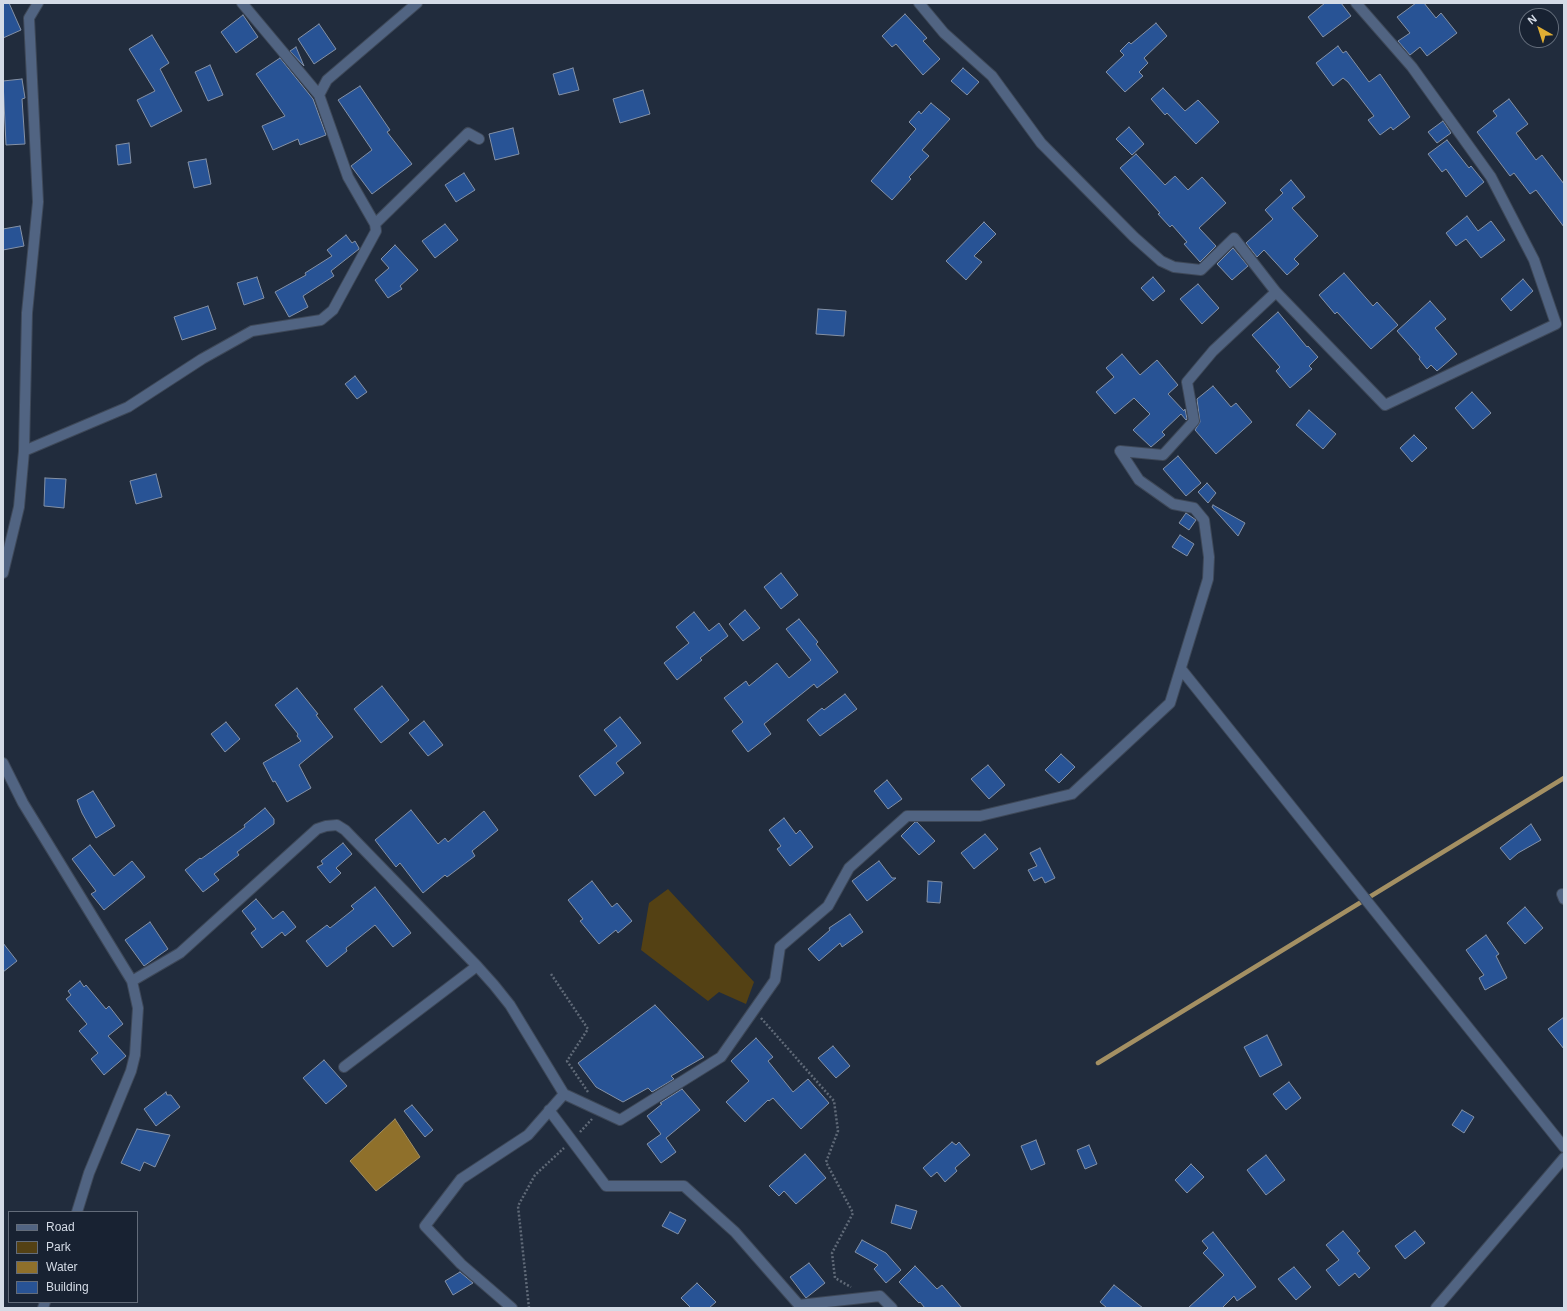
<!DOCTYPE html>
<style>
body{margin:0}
#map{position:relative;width:1567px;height:1311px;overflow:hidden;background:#212c3d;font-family:Arial,sans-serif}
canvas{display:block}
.frame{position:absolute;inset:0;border:4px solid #d4dbe6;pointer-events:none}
.legend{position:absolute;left:8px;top:1211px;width:130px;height:92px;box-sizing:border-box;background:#182232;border:1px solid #636c7a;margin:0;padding:5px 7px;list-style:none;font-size:12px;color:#d4dbe6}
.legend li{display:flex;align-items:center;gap:8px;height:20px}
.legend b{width:20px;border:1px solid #636c7a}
.north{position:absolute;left:1519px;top:8px;width:40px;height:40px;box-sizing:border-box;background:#182232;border:1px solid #636c7a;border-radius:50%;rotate:321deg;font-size:11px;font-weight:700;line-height:16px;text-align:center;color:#d4dbe6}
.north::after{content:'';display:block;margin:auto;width:14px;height:18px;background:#e1af34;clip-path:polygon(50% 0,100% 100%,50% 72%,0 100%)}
</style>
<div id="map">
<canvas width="1567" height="1311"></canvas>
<div class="frame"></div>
<ul class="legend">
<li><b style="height:5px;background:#516482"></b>Road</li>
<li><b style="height:11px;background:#544114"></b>Park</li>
<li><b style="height:11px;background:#8f702b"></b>Water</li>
<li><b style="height:11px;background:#285395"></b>Building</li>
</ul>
<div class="north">N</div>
</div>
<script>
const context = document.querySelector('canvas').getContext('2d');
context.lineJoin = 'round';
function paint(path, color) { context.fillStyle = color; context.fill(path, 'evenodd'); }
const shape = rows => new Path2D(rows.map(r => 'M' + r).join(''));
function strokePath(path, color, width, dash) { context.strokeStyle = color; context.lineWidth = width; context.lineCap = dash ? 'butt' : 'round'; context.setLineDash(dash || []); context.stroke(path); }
paint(shape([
 [668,889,754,982,746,1004,719,992,708,1001,641,950,649,903]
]), '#544114');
const water = shape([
 [395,1119,420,1157,376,1191,350,1161,395,1119]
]);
paint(water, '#8f702b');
strokePath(water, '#a49063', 1);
strokePath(shape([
 [1098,1063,1564,778]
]), '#a49063', 4.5);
const building = shape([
 [3,3,9,3,21,30,3,38,3,3],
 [1325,3,1341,3,1351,16,1323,37,1308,17,1325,3],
 [1416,3,1424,3,1436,18,1441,13,1457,33,1427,56,1420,47,1410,55,1398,41,1410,33,1397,17,1416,3],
 [905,14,927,38,923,41,940,59,923,75,896,44,892,47,882,36,905,14],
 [243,15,258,37,236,53,221,32,243,15],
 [1156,23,1167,36,1144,58,1148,63,1139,72,1143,76,1125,92,1106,72,1124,55,1120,51,1129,42,1131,44,1156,23],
 [319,24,336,49,314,64,298,39,319,24],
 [152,35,169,63,160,69,182,111,151,127,137,100,155,91,129,49,152,35],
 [1338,46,1343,53,1346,51,1369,82,1380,74,1410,117,1393,130,1391,127,1380,135,1368,120,1374,116,1348,82,1343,78,1333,86,1316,63,1338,46],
 [296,47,304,66,290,51,296,47],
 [280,58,313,99,326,135,300,145,298,139,273,150,262,126,285,116,256,74,280,58],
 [210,65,223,95,208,101,195,72,210,65],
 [573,68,579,90,559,95,553,74,573,68],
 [963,68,979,82,967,95,951,81,963,68],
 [22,79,25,98,22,99,25,144,6,145,3,81,22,79],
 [360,86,390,130,387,132,412,164,372,194,351,166,372,150,338,100,360,86],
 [1163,88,1185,111,1198,100,1219,122,1196,144,1167,113,1165,115,1151,99,1163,88],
 [643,90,650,114,620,123,613,99,643,90],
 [1509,99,1528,124,1516,133,1536,160,1542,155,1564,184,1564,227,1536,190,1530,194,1514,173,1510,176,1477,132,1497,116,1493,111,1509,99],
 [931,103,950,119,922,150,929,156,909,177,911,179,892,200,871,181,916,129,909,122,919,111,921,114,931,103],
 [1443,121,1451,133,1437,143,1428,132,1443,121],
 [1129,127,1144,144,1132,155,1116,139,1129,127],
 [513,128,519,154,495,160,489,134,513,128],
 [1447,140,1469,168,1471,166,1484,182,1466,197,1446,169,1442,172,1428,154,1447,140],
 [129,143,131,163,118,165,116,145,129,143],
 [1136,154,1165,185,1175,176,1188,190,1202,177,1226,203,1199,228,1216,246,1200,262,1184,244,1187,242,1172,225,1170,227,1158,214,1160,213,1120,168,1136,154],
 [206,159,211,184,194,188,188,162,206,159],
 [464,173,475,190,456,202,445,185,464,173],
 [1291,180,1305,197,1292,208,1318,236,1294,259,1299,264,1287,275,1264,250,1257,257,1246,243,1273,219,1265,210,1283,193,1280,190,1291,180],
 [1467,216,1478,231,1491,221,1505,240,1481,258,1466,239,1456,246,1446,233,1467,216],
 [984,222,996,234,974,256,982,262,966,280,946,261,984,222],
 [445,224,458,240,435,258,422,241,445,224],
 [20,226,24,246,3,250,3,229,20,226],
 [346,235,352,243,355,241,359,248,359,249,331,271,334,276,303,296,308,307,289,317,275,292,306,275,305,273,332,256,327,250,346,235],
 [395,245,418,270,400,286,402,289,388,298,375,280,389,268,381,259,395,245],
 [1233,248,1248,266,1232,280,1217,264,1233,248],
 [1344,273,1373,306,1377,302,1398,325,1371,349,1337,312,1335,314,1319,295,1344,273],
 [257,277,264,298,244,305,237,283,257,277],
 [1153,277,1165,291,1153,301,1141,288,1153,277],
 [1523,279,1533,291,1511,311,1501,299,1523,279],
 [1198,284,1219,308,1202,324,1180,299,1198,284],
 [1430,301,1446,319,1435,328,1457,354,1437,371,1431,365,1427,369,1419,359,1420,357,1397,331,1430,301],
 [208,306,216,329,182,340,174,317,208,306],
 [818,309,846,311,844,336,816,334,818,309],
 [1278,312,1307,347,1308,346,1318,357,1309,366,1312,369,1290,388,1276,371,1280,367,1252,335,1278,312],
 [1122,354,1140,375,1157,360,1178,385,1168,394,1184,411,1185,409,1187,419,1186,420,1181,414,1162,432,1165,435,1151,447,1133,430,1150,414,1134,398,1115,414,1096,392,1114,377,1106,368,1122,354],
 [355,376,367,392,357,399,345,384,355,376],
 [1213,386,1231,407,1236,403,1252,422,1216,454,1195,430,1200,422,1197,399,1213,386],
 [1472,392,1491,413,1473,429,1455,408,1472,392],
 [1309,410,1336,434,1323,449,1296,425,1309,410],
 [1414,435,1427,448,1412,462,1400,448,1414,435],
 [1178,456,1201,483,1186,496,1163,469,1178,456],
 [156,474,162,497,136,504,130,481,156,474],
 [45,478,66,479,64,508,44,506,45,478],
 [1207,483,1216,493,1208,503,1198,492,1207,483],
 [1213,505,1245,523,1238,536,1212,507,1213,505],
 [1186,513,1196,520,1189,530,1179,523,1186,513],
 [1180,535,1194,544,1187,556,1172,547,1180,535],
 [781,573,798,595,781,609,764,587,781,573],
 [745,610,760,628,743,641,729,624,745,610],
 [694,612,709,631,719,623,728,636,700,658,702,660,677,680,664,663,689,643,676,627,694,612],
 [799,619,818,642,816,644,838,672,817,688,814,684,764,724,771,734,748,752,732,731,743,722,724,698,746,681,749,686,777,663,789,678,811,660,786,629,799,619],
 [382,686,409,720,381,743,354,709,382,686],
 [297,688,318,714,316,715,333,737,299,765,311,788,287,802,275,781,273,782,263,763,301,741,297,736,298,734,275,705,297,688],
 [845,694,857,709,820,736,807,720,822,708,824,710,845,694],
 [620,717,641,743,616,763,624,773,595,796,579,776,617,746,604,730,620,717],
 [424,721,443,745,428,756,409,733,424,721],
 [226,722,240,739,225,752,211,734,226,722],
 [1061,754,1075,767,1059,783,1045,770,1061,754],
 [988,765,1005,785,989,799,971,779,988,765],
 [887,780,902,799,888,809,874,791,887,780],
 [93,791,115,826,96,838,82,813,77,800,93,791],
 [265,808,274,819,274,824,237,852,239,855,214,874,219,880,203,892,185,870,200,858,201,859,245,827,244,825,265,808],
 [411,810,438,844,445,838,448,842,484,811,498,830,472,851,475,856,447,877,445,875,423,893,400,863,396,867,375,840,411,810],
 [784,818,796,834,800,830,813,847,790,866,777,849,781,846,769,830,784,818],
 [915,822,917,822,935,841,919,855,901,836,915,822],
 [1531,824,1541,840,1518,853,1510,860,1500,848,1531,824],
 [985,834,998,849,974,869,961,853,985,834],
 [343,843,352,854,336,868,341,873,330,883,317,867,323,864,321,861,343,843],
 [90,845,114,876,132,861,145,877,104,910,91,894,96,891,72,859,90,845],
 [1040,848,1055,878,1045,883,1042,877,1034,881,1028,870,1037,866,1030,853,1040,848],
 [879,861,892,878,896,878,867,901,852,881,879,861],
 [592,881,612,907,617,903,632,921,618,933,616,930,599,944,580,921,583,919,568,900,592,881],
 [928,881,942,882,940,903,927,902,928,881],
 [375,887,411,933,393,947,375,925,346,948,347,951,327,967,306,941,327,925,330,928,354,909,351,906,375,887],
 [256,899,273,919,283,911,296,927,285,936,282,932,262,948,251,933,256,929,242,911,256,899],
 [1525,907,1543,928,1525,944,1507,923,1525,907],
 [850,914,863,932,842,947,840,943,819,961,808,949,830,930,829,928,850,914],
 [150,922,168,949,144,966,125,940,150,922],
 [1486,935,1499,954,1496,956,1507,978,1485,990,1479,978,1484,975,1466,950,1486,935],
 [3,943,17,961,3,972,3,943],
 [80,981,84,987,86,985,106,1009,109,1006,123,1024,108,1036,126,1056,104,1075,91,1059,98,1053,79,1031,87,1024,66,999,71,995,68,991,80,981],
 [655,1005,704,1057,671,1076,674,1079,652,1092,648,1088,623,1102,596,1087,578,1063,655,1005],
 [1564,1017,1564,1049,1548,1029,1564,1017],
 [1267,1035,1282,1065,1260,1077,1244,1047,1267,1035],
 [756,1038,773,1057,768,1061,793,1092,808,1079,829,1103,801,1129,773,1098,769,1101,768,1100,745,1122,726,1102,749,1081,731,1061,756,1038],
 [833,1046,850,1066,836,1078,818,1058,833,1046],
 [324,1060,347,1086,326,1104,303,1078,324,1060],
 [1289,1082,1301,1098,1286,1110,1273,1094,1289,1082],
 [682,1089,700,1110,666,1138,676,1152,661,1163,647,1144,661,1134,647,1116,662,1104,660,1103,682,1089],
 [166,1092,167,1095,171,1095,180,1107,156,1126,144,1109,166,1092],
 [412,1105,433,1130,425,1137,404,1111,412,1105],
 [1462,1110,1474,1117,1464,1133,1452,1125,1462,1110],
 [137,1129,170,1135,155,1167,144,1162,140,1171,121,1163,137,1129],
 [1036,1140,1045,1164,1031,1170,1021,1146,1036,1140],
 [952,1142,956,1145,959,1142,970,1155,955,1168,957,1171,945,1182,937,1172,931,1177,923,1168,952,1142],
 [1089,1145,1097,1164,1085,1169,1077,1150,1089,1145],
 [805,1154,826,1178,796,1204,784,1191,779,1196,769,1186,805,1154],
 [1266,1155,1285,1180,1266,1195,1247,1170,1266,1155],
 [1191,1164,1204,1177,1187,1193,1175,1180,1191,1164],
 [896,1205,917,1211,911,1229,891,1223,896,1205],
 [670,1212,686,1220,678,1234,662,1226,670,1212],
 [1343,1231,1360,1251,1357,1253,1370,1268,1359,1278,1355,1273,1339,1286,1326,1270,1339,1260,1326,1245,1343,1231],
 [1415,1231,1425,1243,1405,1259,1395,1246,1415,1231],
 [1213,1232,1256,1287,1237,1301,1234,1296,1222,1308,1188,1308,1224,1275,1203,1253,1208,1248,1202,1241,1213,1232],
 [862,1240,886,1253,901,1270,886,1283,874,1269,878,1265,855,1252,862,1240],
 [809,1263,825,1283,806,1298,790,1277,809,1263],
 [915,1266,937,1289,942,1285,962,1308,925,1308,920,1302,919,1303,899,1282,915,1266],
 [1294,1267,1311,1287,1296,1300,1278,1279,1294,1267],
 [460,1272,473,1283,453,1295,445,1281,460,1272],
 [697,1283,716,1302,709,1308,691,1308,681,1298,697,1283],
 [1114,1285,1143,1308,1107,1308,1100,1302,1114,1285]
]);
paint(building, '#285395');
strokePath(building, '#8491a6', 1);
const minor = shape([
 [242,3,319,95],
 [919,3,944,33,992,76,1041,143,1134,237,1161,261,1174,267,1201,270,1234,238,1276,292,1385,405,1556,324,1534,260,1491,177,1412,67,1356,3],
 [375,224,468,133,479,139],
 [24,451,27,313,38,202,29,18,38,3],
 [3,573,19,507,24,451,128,407,202,359,252,331,321,320,333,310,376,231,375,224,348,177,319,95,327,80,417,3],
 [1181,669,1564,1147],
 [3,763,23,803,132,981,138,1008,135,1055,131,1071,89,1173,77,1212],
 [1562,894,1564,899],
 [132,981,180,953,317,829,326,826,337,825,345,830,477,966,494,985,510,1005,564,1094,528,1135,461,1179,425,1226,461,1264,512,1308],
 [344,1067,477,966],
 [564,1094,620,1120,721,1057,775,980,780,947,828,906,849,868,907,816,980,816,1072,794,1170,703,1208,579,1209,557,1204,520,1194,508,1173,504,1139,480,1120,451,1163,455,1194,421,1187,382,1213,351,1276,292],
 [549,1110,606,1186,684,1186,735,1232,799,1305,880,1296,892,1308],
 [43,1308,45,1302],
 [1436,1308,1564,1158]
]);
strokePath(minor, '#3e4858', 12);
strokePath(shape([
 [551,974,588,1029,567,1061,588,1092],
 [761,1018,834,1101,838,1131,826,1162,853,1213,832,1253,835,1278,851,1287],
 [580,1132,592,1119],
 [529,1308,518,1206,535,1175,564,1148]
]), '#606a78', 2.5, [2, 2]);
strokePath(minor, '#516482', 10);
</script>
